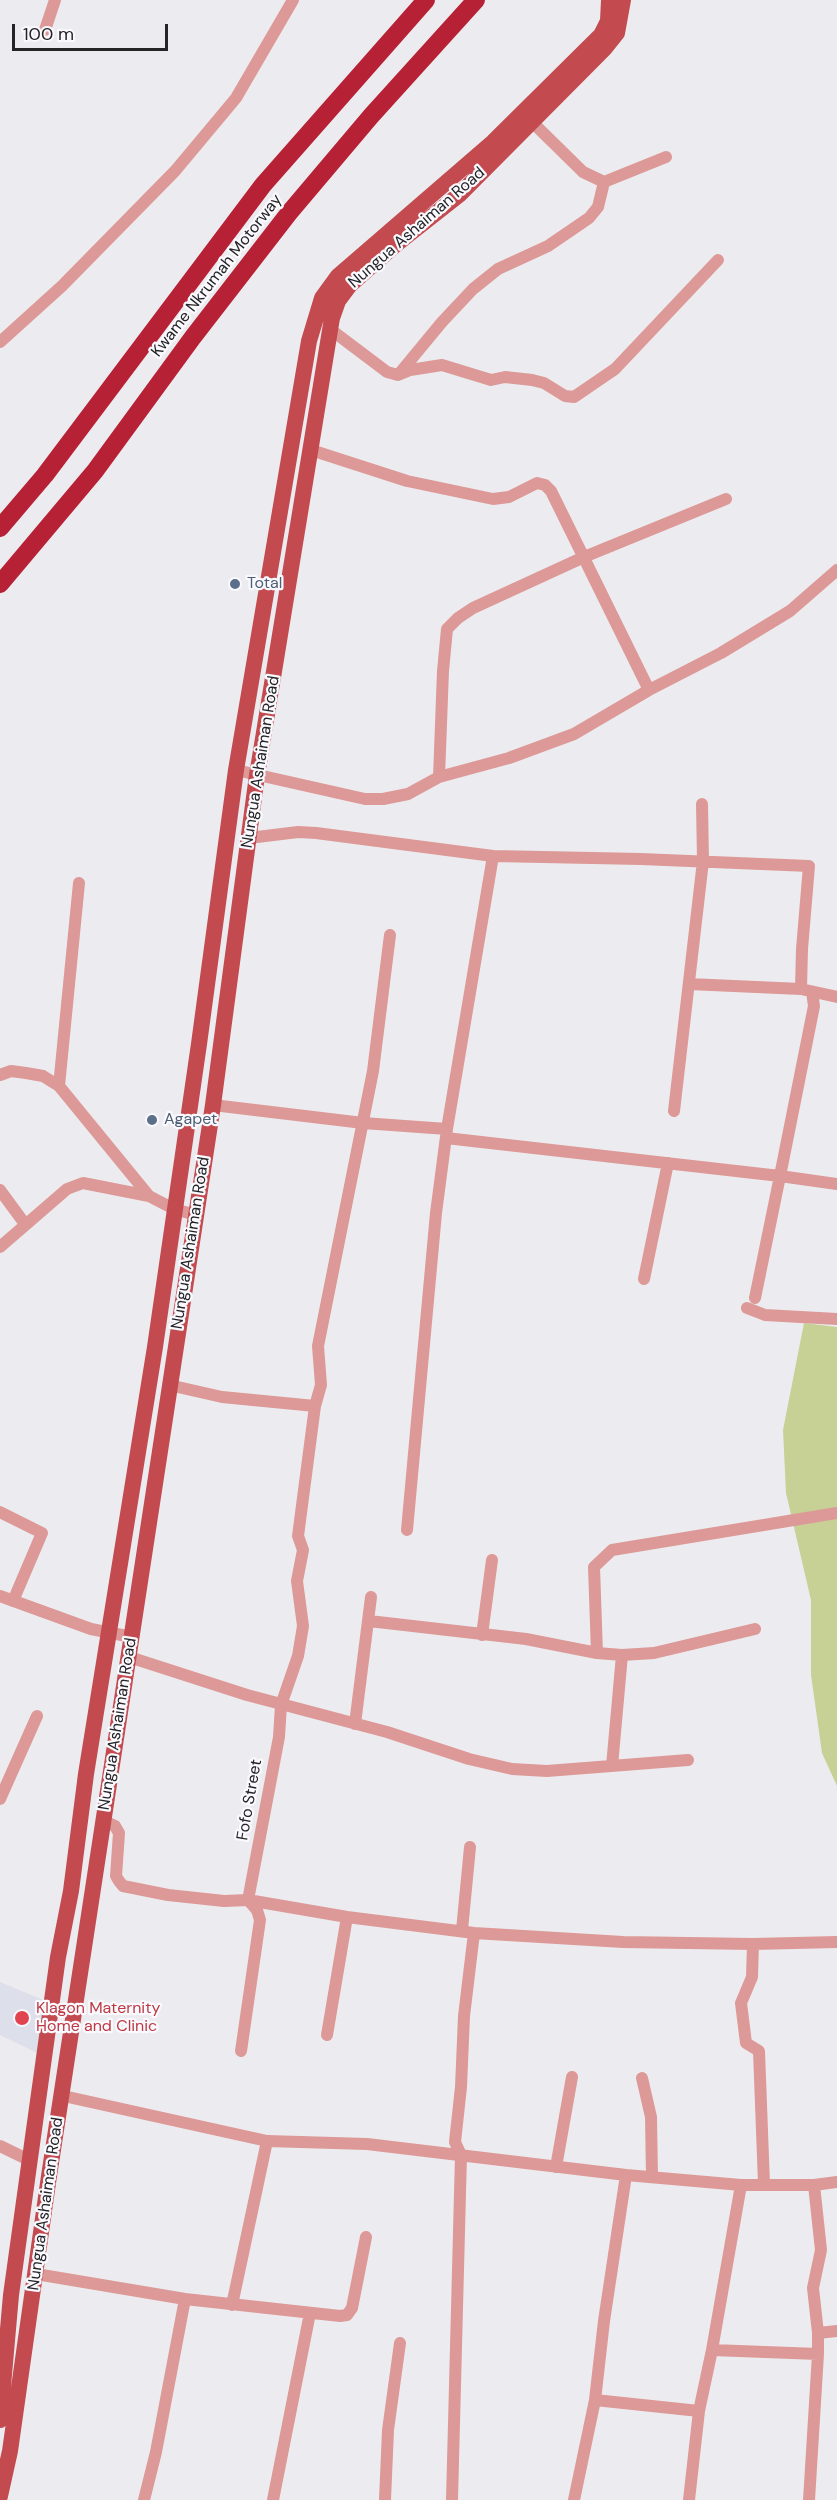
<!DOCTYPE html>
<style>
body{margin:0}
#map{position:relative;width:837px;height:2500px;overflow:hidden;background:#ececf0;font-family:"DM Sans",sans-serif}
canvas{display:block}
.scale{position:absolute;left:12px;top:24px;width:156px;height:27px;box-sizing:border-box;border:3px solid #242426;border-top:0;padding-left:8px;font-size:18px;line-height:21px;white-space:nowrap;color:#242426;-webkit-text-stroke:4px #f9f9fe;paint-order:stroke}
</style>
<div id="map">
<canvas width="837" height="2500"></canvas>
<div class="scale">100 m</div>
</div>
<script>
const context = document.querySelector('canvas').getContext('2d');
context.lineJoin = 'round';
function paint(path, color) { context.fillStyle = color; context.fill(path, 'evenodd'); }
const shape = rows => new Path2D(rows.map(r => 'M' + r).join(''));
function strokePath(path, color, width, dash) { context.strokeStyle = color; context.lineWidth = width; context.lineCap = dash ? 'butt' : 'round'; context.setLineDash(dash || []); context.stroke(path); }
function drawText(font, color, halo, rows, align = 'center') {
  context.font = font + ' "DM Sans",sans-serif'; context.lineWidth = 4.5; context.setLineDash([]); context.textBaseline = 'middle'; context.strokeStyle = halo; context.fillStyle = color; for (const [text, x, y, turn = 0] of rows) {
    context.save(); context.translate(x, y); context.rotate((+turn || 0) * Math.PI / 180); context.textAlign = isNaN(turn) ? turn : align; if (halo) context.strokeText(text, 0, 0); context.fillText(text, 0, 0); context.restore();
  }
}
paint(shape([
 [0,1982,46,2001,39,2054,0,2035]
]), '#dddfea');
paint(shape([
 [804,1323,837,1327,837,1786,822,1753,811,1675,811,1600,786,1493,783,1430]
]), '#c7d095');
strokePath(shape([
 [45,30,55,0],
 [526,116,583,172,604,182,666,157],
 [330,329,387,372,398,375,410,370,442,365,491,380,505,377,532,380,544,383,565,396,574,397,615,369,718,260],
 [0,342,62,286,175,171,236,98,293,0],
 [399,374,442,322,473,289,498,269,548,246,589,218,598,207,604,182],
 [311,450,407,481,493,499,509,497,537,483,545,485,551,491,649,690],
 [236,770,365,799,383,799,408,794,439,777,509,758,574,734,649,690,721,653,790,611,837,570],
 [439,777,443,671,447,629,458,618,473,608,584,557,726,499],
 [249,838,298,832,316,833,493,856,447,1129,436,1213,407,1530],
 [493,856,641,859,809,866,802,949,801,989],
 [689,984,801,989,837,997],
 [812,992,814,1006,780,1176,837,1184],
 [0,1075,11,1071,26,1073,43,1076,59,1086,149,1196],
 [59,1086,79,883],
 [213,1105,363,1123,447,1129],
 [674,1111,703,861,702,804],
 [446,1138,780,1176,755,1298],
 [0,1190,25,1224],
 [0,1247,67,1189,83,1183,149,1196,174,1209,196,1215],
 [644,1279,668,1163],
 [747,1308,765,1315,837,1319],
 [169,1385,222,1397,315,1406],
 [0,1512,42,1533,13,1601],
 [0,1596,91,1629,132,1637],
 [369,1621,526,1639,597,1653,622,1655,654,1653,755,1629],
 [482,1635,492,1560],
 [597,1653,594,1567,612,1550,837,1513],
 [129,1657,247,1695,387,1732,469,1759,512,1769,547,1771,688,1760],
 [355,1724,371,1597],
 [612,1766,622,1655],
 [0,1799,37,1716],
 [104,1821,115,1826,119,1833,116,1876,119,1881,123,1886,168,1895,224,1901,248,1900,347,1917,474,1933,623,1942,753,1944,837,1942],
 [462,1930,470,1847],
 [753,1944,752,1977,741,2003,746,2043,759,2051,764,2184],
 [327,2035,347,1917],
 [241,2051,260,1920,257,1910,248,1900,279,1737,281,1705,298,1656,303,1626,297,1581,303,1550,298,1536,315,1406,321,1385,318,1346,373,1071,390,935],
 [642,2078,651,2117,652,2177],
 [62,2093,68,2097,267,2141,367,2144,626,2175,741,2185,814,2185,837,2182],
 [0,2146,29,2160],
 [556,2167,572,2077],
 [814,2185,821,2250,813,2288,818,2333],
 [36,2274,185,2299,340,2316,347,2315,352,2308,366,2237],
 [232,2305,267,2141],
 [712,2350,741,2185],
 [595,2400,699,2411],
 [144,2500,156,2452,185,2299],
 [273,2500,310,2313],
 [385,2500,388,2430,400,2343],
 [452,2500,461,2155,455,2142,461,2087,464,2016,474,1933],
 [574,2500,595,2400,604,2321,626,2175],
 [689,2500,699,2411,712,2350,818,2354,818,2333,837,2331],
 [809,2500,818,2354]
]), '#dd9997', 12);
strokePath(shape([
 [0,2420,11,2295,58,1957,71,1891,86,1774,155,1347,199,1044,236,770,309,341,322,298,338,276,493,142,601,35,608,21,609,0],
 [0,2496,10,2451,49,2176,213,1105,257,775,332,318,338,301,350,285,394,246,459,195,605,48,617,33,623,0]
]), '#c34a4f', 16);
strokePath(shape([
 [0,528,45,475,263,185,426,0],
 [0,584,95,471,193,337,289,213,371,116,476,0]
]), '#b72135', 18);
for (const [x, y, r, color] of [
 [235,584,6,"#5c6f8a"],
 [152,1120,6,"#5c6f8a"],
 [22,2018,8,"#e0444e"]
]) { const dot = new Path2D(); dot.arc(x, y, r, 0, 2 * Math.PI); context.fillStyle = color; context.fill(dot); strokePath(dot, '#f9f9fe', 2); }
drawText('16px', '#242426', '#f9f9fe', [
 ["Nungua Ashaiman Road",417,228,-41],
 ["Kwame Nkrumah Motorway",217,276,-52],
 ["Nungua Ashaiman Road",261,762,-81],
 ["Nungua Ashaiman Road",191,1243,-81],
 ["Nungua Ashaiman Road",118,1724,-81],
 ["Fofo Street",250,1800,-80],
 ["Nungua Ashaiman Road",46,2204,-82]
]);
drawText('16px', '#4e5e75', '#f9f9fe', [
 ["Total",247,584],
 ["Agapet",164,1120]
], 'left');
drawText('16px', '#be3a42', '#f9f9fe', [
 ["Klagon Maternity",36,2009],
 ["Home and Clinic",36,2027]
], 'left');
</script>
